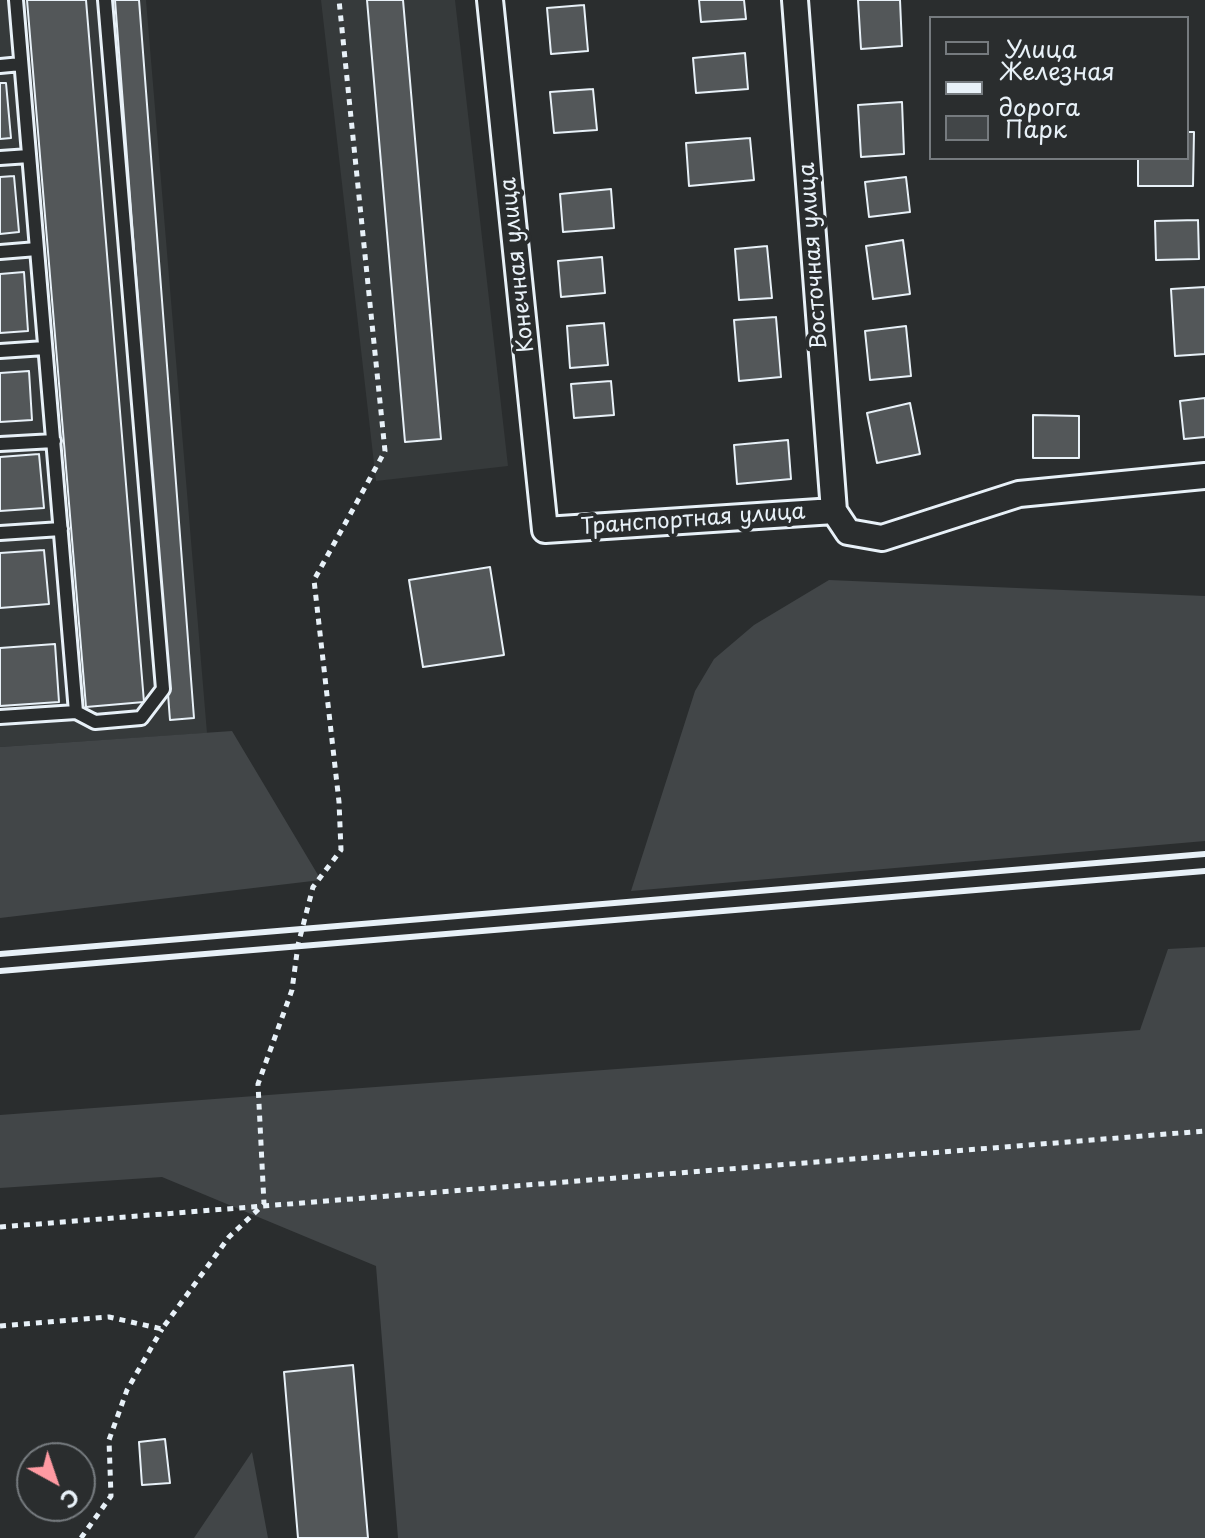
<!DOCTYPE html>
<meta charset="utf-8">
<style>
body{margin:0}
#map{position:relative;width:1205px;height:1538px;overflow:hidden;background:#2a2d2e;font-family:"Playpen Sans",sans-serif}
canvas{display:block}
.legend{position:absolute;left:929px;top:16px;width:260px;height:144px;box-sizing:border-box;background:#2a2d2e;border:2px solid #767b7f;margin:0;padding:10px 14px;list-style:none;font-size:24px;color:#e8f1f8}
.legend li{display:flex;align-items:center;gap:16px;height:40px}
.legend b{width:40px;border:2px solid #767b7f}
.north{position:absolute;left:16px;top:1442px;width:80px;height:80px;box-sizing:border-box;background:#2a2d2e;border:2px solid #767b7f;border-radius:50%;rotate:140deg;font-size:22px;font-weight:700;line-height:32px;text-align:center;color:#e8f1f8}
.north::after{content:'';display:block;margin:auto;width:28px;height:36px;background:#ff9aa2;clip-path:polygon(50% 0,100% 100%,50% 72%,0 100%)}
</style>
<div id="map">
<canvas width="1205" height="1538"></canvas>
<ul class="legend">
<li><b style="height:10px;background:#2a2d2e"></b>Улица</li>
<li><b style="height:10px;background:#e8f1f8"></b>Железная дорога</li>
<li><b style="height:22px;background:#424648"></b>Парк</li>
</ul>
<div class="north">С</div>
</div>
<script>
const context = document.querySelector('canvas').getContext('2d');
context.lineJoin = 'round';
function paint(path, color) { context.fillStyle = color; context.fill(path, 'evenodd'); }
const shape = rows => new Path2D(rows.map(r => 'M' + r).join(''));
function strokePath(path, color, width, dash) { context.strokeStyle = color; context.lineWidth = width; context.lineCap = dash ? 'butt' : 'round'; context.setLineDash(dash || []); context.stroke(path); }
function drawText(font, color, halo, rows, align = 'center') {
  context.font = font + ' "Playpen Sans",sans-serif'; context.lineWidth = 8; context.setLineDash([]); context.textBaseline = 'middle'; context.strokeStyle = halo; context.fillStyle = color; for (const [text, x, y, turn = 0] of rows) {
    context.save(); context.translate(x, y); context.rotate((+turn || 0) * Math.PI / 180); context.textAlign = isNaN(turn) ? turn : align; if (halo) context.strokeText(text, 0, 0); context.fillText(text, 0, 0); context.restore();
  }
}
paint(shape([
 [0,0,146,0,207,733,0,747],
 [321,0,455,0,508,466,376,481]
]), '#363a3b');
paint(shape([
 [829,580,1205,596,1205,841,631,891,695,691,714,659,754,625],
 [232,731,321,880,0,918,0,747],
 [1205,947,1205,1538,398,1538,376,1266,162,1177,0,1188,0,1115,1140,1030,1168,949],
 [252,1452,268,1538,194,1538]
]), '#424648');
const building = shape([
 [27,0,86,0,144,702,86,707,27,0],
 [115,0,139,0,194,718,170,720,115,0],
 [367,0,403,0,441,439,405,442,367,0],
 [699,0,744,0,746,19,701,22,699,0],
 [858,0,900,0,902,46,861,49,858,0],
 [584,5,588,51,551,54,547,8,584,5],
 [745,53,748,89,696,93,693,58,745,53],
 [0,83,6,83,11,138,0,139,0,83],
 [593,89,597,130,554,133,550,92,593,89],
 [902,102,904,154,861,157,858,105,902,102],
 [1187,132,1194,132,1193,186,1138,186,1138,158,1187,158,1187,132],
 [750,138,754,180,689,186,686,143,750,138],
 [14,176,19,232,0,234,0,177,14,176],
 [906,177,910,212,869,217,865,182,906,177],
 [611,189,614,228,563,232,560,194,611,189],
 [1198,220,1199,259,1156,260,1155,221,1198,220],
 [903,240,910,294,873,299,866,246,903,240],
 [767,246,772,298,739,300,735,249,767,246],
 [602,257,605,293,561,297,558,261,602,257],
 [24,272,28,331,0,333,0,274,24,272],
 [1205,287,1205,354,1175,356,1171,289,1205,287],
 [776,317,781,377,739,381,734,320,776,317],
 [604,323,608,365,570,368,567,326,604,323],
 [906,326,911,376,870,380,865,331,906,326],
 [29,371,32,420,0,422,0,373,29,371],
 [611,381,614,415,574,418,571,384,611,381],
 [1205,398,1205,437,1184,439,1180,401,1205,398],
 [910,403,920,454,877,463,867,413,910,403],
 [1033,415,1079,416,1079,458,1033,458,1033,415],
 [788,440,791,479,737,484,734,445,788,440],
 [39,454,44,508,0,511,0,457,39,454],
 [44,550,49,604,0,608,0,553,44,550],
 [490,567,504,655,423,667,409,580,490,567],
 [55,644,59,702,0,706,0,648,55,644],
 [353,1365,368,1538,298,1538,284,1372,353,1365],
 [165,1439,170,1483,142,1485,139,1442,165,1439]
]);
paint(building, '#535759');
strokePath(building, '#e8f1f8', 2);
const lane = shape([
 [0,66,21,64],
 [0,158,29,156],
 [0,252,37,249],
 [0,351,45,348],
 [0,444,54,441],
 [0,533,61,529],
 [76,712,95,722,141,718,163,689,105,0],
 [0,717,76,712,16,0]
]);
const street = shape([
 [490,0,545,530,834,511,848,532,882,538,1019,494,1205,476],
 [795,0,834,511]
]);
strokePath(lane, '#e8f1f8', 18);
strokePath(street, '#e8f1f8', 30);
strokePath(shape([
 [0,1227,1205,1131],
 [0,1326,109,1317,162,1329,229,1237,264,1204,258,1084,292,990,298,945,313,887,341,850,339,802,314,580,385,451,339,0],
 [81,1538,111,1496,109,1440,127,1390,162,1329]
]), '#e8f1f8', 5, [6, 6]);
strokePath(lane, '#2a2d2e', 12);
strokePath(street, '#2a2d2e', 24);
strokePath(shape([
 [0,954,1205,854],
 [0,971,1205,871]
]), '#e8f1f8', 6);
drawText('22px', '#e8f1f8', '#2a2d2e', [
 ["Восточная улица",814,256,-94],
 ["Конечная улица",518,265,-96],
 ["Транспортная улица",693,520,-4]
]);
</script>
